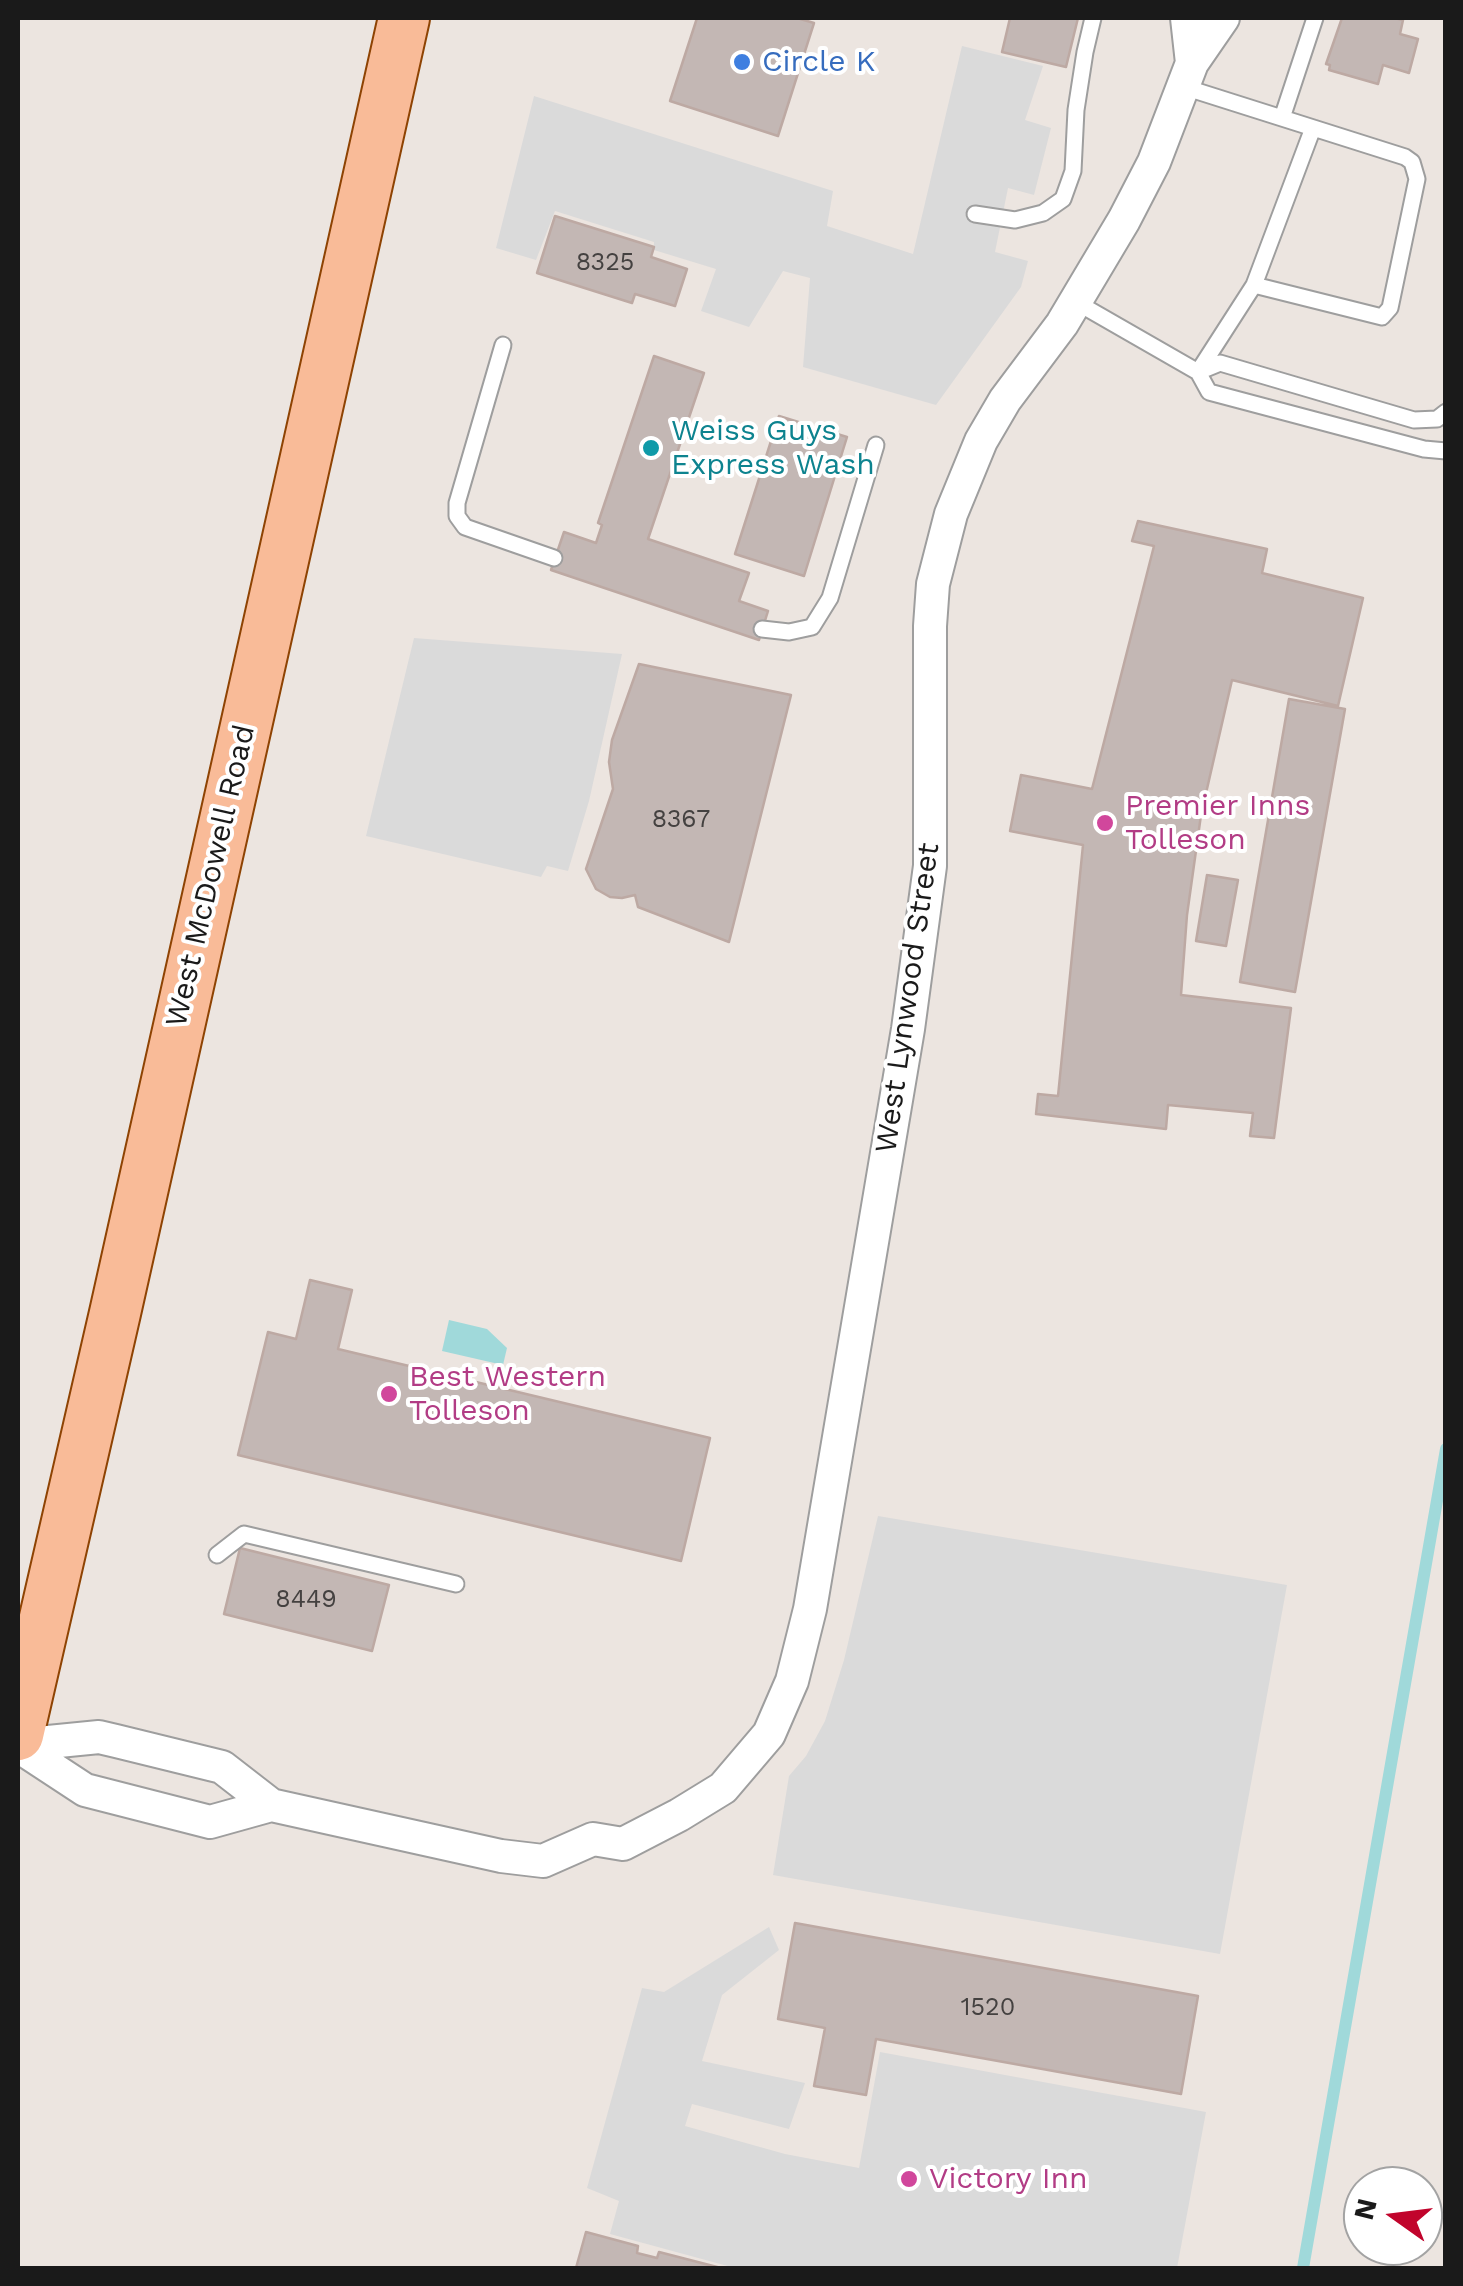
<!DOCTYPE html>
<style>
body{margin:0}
#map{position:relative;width:1463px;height:2286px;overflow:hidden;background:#ece5e0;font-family:"Work Sans",sans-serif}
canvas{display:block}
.frame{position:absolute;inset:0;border:20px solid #1a1a1a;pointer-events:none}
.north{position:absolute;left:1343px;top:2166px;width:100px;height:100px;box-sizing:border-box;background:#fff;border:2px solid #a3a3a3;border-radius:50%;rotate:284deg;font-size:28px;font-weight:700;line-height:40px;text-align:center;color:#1a1a1a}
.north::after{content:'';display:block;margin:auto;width:35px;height:45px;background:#c1042c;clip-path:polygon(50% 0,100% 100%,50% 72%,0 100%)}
</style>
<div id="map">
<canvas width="1463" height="2286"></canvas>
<div class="frame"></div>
<div class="north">N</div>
</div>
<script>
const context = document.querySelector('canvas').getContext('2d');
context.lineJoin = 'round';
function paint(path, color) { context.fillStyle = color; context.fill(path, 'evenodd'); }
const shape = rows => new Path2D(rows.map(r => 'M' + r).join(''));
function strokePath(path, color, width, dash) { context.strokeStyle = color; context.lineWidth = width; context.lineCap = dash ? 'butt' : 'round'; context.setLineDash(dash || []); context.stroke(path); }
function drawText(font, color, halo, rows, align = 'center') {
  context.font = font + ' "Work Sans",sans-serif'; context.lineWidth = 8; context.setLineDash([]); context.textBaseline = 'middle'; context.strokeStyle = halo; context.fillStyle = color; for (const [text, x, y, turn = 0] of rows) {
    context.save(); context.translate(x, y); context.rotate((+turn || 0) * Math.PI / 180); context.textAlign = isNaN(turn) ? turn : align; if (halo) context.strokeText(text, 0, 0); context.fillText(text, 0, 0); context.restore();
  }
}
paint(shape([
 [962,46,1043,66,1025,120,1051,128,1034,195,1008,188,995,252,1028,261,1021,287,936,405,803,367,810,278,783,271,749,327,701,311,716,269,654,250,654,242,555,211,536,260,496,248,534,96,833,191,827,226,913,254],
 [414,638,622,654,589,801,568,871,547,866,541,877,366,836],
 [878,1516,1287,1585,1220,1954,773,1875,789,1776,806,1756,825,1721,844,1660],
 [769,1927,779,1950,722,1995,702,2061,805,2083,789,2129,692,2104,685,2126,785,2154,859,2168,880,2052,1206,2112,1177,2268,735,2268,610,2234,619,2201,587,2188,642,1988,664,1992]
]), '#dadada');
paint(shape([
 [449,1320,487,1329,507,1348,503,1365,442,1351]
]), '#a0d9da');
strokePath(shape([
 [1303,2268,1446,1449]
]), '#a0d9da', 12);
const building = shape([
 [697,18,797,18,814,23,778,136,670,101,697,18],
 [1010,18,1078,18,1066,67,1002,52,1010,18],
 [1342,18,1394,18,1403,20,1400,34,1418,39,1409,73,1383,65,1378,84,1329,70,1330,65,1326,64,1342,18],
 [555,216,654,247,651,257,687,269,675,306,635,294,632,303,537,273,555,216],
 [654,356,704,373,648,539,749,573,739,601,768,611,759,640,551,570,564,532,596,543,602,525,598,523,654,356],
 [779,416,847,437,804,576,735,554,779,416],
 [1138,521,1267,549,1262,573,1363,598,1338,706,1232,680,1201,815,1187,915,1181,995,1291,1008,1274,1138,1250,1136,1253,1113,1168,1105,1166,1129,1036,1114,1038,1094,1058,1096,1083,845,1010,831,1021,775,1092,789,1154,546,1132,541,1138,521],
 [639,664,791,695,729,942,638,907,635,895,622,898,610,897,596,889,586,869,613,789,609,762,612,740,639,664],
 [1289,699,1345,709,1295,992,1240,982,1289,699],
 [1207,875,1238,880,1226,946,1196,941,1207,875],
 [310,1280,352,1290,338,1349,710,1438,681,1561,238,1455,268,1332,296,1339,310,1280],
 [240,1548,389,1585,372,1651,224,1614,240,1548],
 [795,1923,1198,1996,1181,2094,876,2039,866,2095,814,2086,825,2028,778,2019,795,1923],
 [586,2232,638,2246,637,2253,657,2258,659,2252,721,2268,576,2268,586,2232]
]);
paint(building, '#c3b7b4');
strokePath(building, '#bda9a3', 2.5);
const service = shape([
 [1184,87,1405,157,1412,162,1417,179,1390,308,1382,317,1254,285],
 [1282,118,1315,18],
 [975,214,1015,220,1043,213,1063,199,1073,171,1076,110,1085,52,1093,18],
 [1076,302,1198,372,1209,392,1424,449,1446,451],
 [503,345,457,503,457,516,465,527,554,558],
 [1198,372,1254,285,1313,128],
 [1198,372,1220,363,1414,420,1437,419,1446,412],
 [762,629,789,632,812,627,830,598,876,445],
 [217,1555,244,1534,456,1584]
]);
const minor = shape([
 [1187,18,1192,63],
 [18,1745,99,1737,116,1741,222,1767,271,1805,501,1856,543,1861,593,1839,623,1844,679,1815,723,1788,769,1734,792,1681,810,1609,908,1029,930,866,930,626,933,584,951,514,981,441,1005,400,1062,324,1124,220,1154,162,1192,63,1223,18],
 [18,1746,85,1790,210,1822,271,1805]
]);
const primary = shape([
 [18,1735,115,1313,404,18]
]);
strokePath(service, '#9e9e9e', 19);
strokePath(minor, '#9e9e9e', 36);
strokePath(primary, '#8e4303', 54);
strokePath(service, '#fff', 15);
strokePath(minor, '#fff', 32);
strokePath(primary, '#f9bb98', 50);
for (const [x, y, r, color] of [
 [742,62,10,"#3f7fe0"],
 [651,448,10,"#0f9aa8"],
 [1105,823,10,"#d1479c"],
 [389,1394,10,"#d1479c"],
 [909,2179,10,"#d1479c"]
]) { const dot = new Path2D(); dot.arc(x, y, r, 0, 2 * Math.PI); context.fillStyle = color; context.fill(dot); strokePath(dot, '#fff', 4); }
drawText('25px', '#444140', null, [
 ["8325",605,263],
 ["8367",681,820],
 ["8449",306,1600],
 ["1520",988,2008]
]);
drawText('30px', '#366cbe', '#fff', [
 ["Circle K",762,62]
], 'left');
drawText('30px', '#0d838f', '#fff', [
 ["Weiss Guys",671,431],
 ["Express Wash",671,465]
], 'left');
drawText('30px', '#b23c85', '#fff', [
 ["Premier Inns",1125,806],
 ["Tolleson",1125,840],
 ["Best Western",409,1377],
 ["Tolleson",409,1411],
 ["Victory Inn",929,2179]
], 'left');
drawText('30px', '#1a1a1a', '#fff', [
 ["West McDowell Road",211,876,-77],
 ["West Lynwood Street",908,998,-82]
]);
</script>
